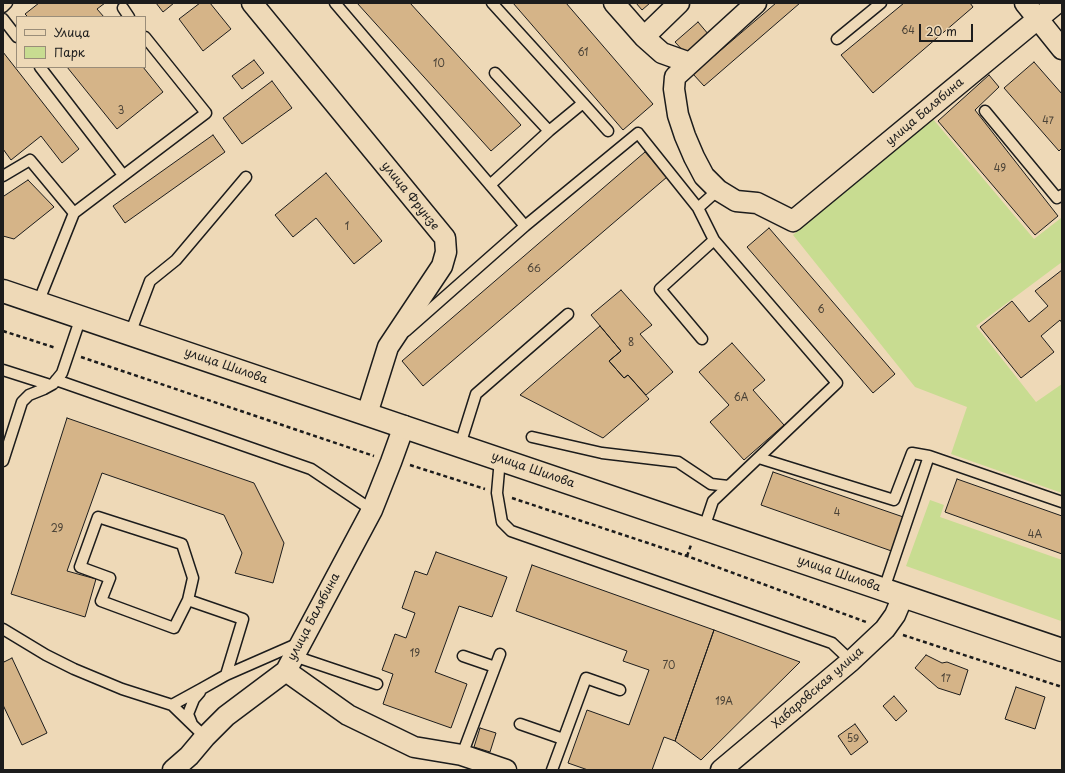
<!DOCTYPE html>
<meta charset="utf-8">
<style>
body{margin:0}
#map{position:relative;width:1065px;height:773px;overflow:hidden;background:#eed9b7;font-family:"Playpen Sans",sans-serif}
canvas{display:block}
.frame{position:absolute;inset:0;border:4px solid #1c1c1c;pointer-events:none}
.legend{position:absolute;left:16px;top:16px;width:130px;height:52px;box-sizing:border-box;background:#eed9b7;border:1px solid #9a8d79;margin:0;padding:5px 7px;list-style:none;font-size:12px;color:#1c1c1c}
.legend li{display:flex;align-items:center;gap:8px;height:20px}
.legend b{width:20px;border:1px solid #9a8d79}
.scale{position:absolute;left:919px;top:24px;width:54px;height:18px;box-sizing:border-box;border:2px solid #1c1c1c;border-top:0;padding-left:5px;font-size:12px;line-height:14px;white-space:nowrap;color:#1c1c1c;-webkit-text-stroke:3px #eed9b7;paint-order:stroke}
</style>
<div id="map">
<canvas width="1065" height="773"></canvas>
<div class="frame"></div>
<ul class="legend">
<li><b style="height:5px;background:#eed9b7"></b>Улица</li>
<li><b style="height:11px;background:#c8dc91"></b>Парк</li>
</ul>
<div class="scale">20 m</div>
</div>
<script>
const context = document.querySelector('canvas').getContext('2d');
context.lineJoin = 'round';
function paint(path, color) { context.fillStyle = color; context.fill(path, 'evenodd'); }
const shape = rows => new Path2D(rows.map(r => 'M' + r).join(''));
function strokePath(path, color, width, dash) { context.strokeStyle = color; context.lineWidth = width; context.lineCap = dash ? 'butt' : 'round'; context.setLineDash(dash || []); context.stroke(path); }
function drawText(font, color, halo, rows, align = 'center') {
  context.font = font + ' "Playpen Sans",sans-serif'; context.lineWidth = 3.5; context.setLineDash([]); context.textBaseline = 'middle'; context.strokeStyle = halo; context.fillStyle = color; for (const [text, x, y, turn = 0] of rows) {
    context.save(); context.translate(x, y); context.rotate((+turn || 0) * Math.PI / 180); context.textAlign = isNaN(turn) ? turn : align; if (halo) context.strokeText(text, 0, 0); context.fillText(text, 0, 0); context.restore();
  }
}
paint(shape([
 [933,119,1034,239,1061,218,1062,220,1062,262,976,326,1036,402,1062,384,1062,493,951,454,967,407,915,387,793,235],
 [930,500,944,505,940,517,1062,560,1061,621,906,566]
]), '#c8dc91');
const building = shape([
 [39,3,105,3,97,9,104,17,28,17,25,14,39,3],
 [156,3,174,3,163,12,156,3],
 [200,3,210,3,231,29,203,51,179,19,200,3],
 [357,3,410,3,521,125,491,151,357,3],
 [513,3,566,3,653,104,623,130,513,3],
 [636,3,650,3,642,10,636,3],
 [776,3,800,3,704,86,693,74,776,3],
 [904,3,970,3,973,7,873,93,841,55,904,3],
 [698,22,709,35,687,55,675,42,698,22],
 [3,52,79,149,62,163,41,136,11,160,3,149,3,52],
 [254,60,264,73,242,89,232,76,254,60],
 [1034,62,1062,94,1062,148,1059,151,1004,88,1034,62],
 [67,67,143,67,163,92,117,129,67,67],
 [989,75,999,87,975,110,1058,216,1035,235,938,121,989,75],
 [272,81,292,108,242,144,223,118,272,81],
 [213,135,225,152,125,223,113,206,213,135],
 [645,152,667,177,423,386,402,361,645,152],
 [326,173,382,241,354,264,316,218,293,237,275,215,326,173],
 [28,180,54,207,14,239,3,236,3,195,4,196,28,180],
 [769,228,895,374,873,393,747,247,769,228],
 [1062,270,1062,323,1060,320,1041,336,1054,352,1021,378,980,327,1012,301,1029,322,1048,306,1035,291,1062,270],
 [621,290,652,325,640,334,673,372,646,395,628,375,624,378,609,361,621,351,591,315,621,290],
 [600,326,621,351,609,361,624,378,628,375,649,399,603,438,520,395,600,326],
 [732,343,765,380,753,390,784,425,744,460,710,422,729,405,699,372,732,343],
 [67,418,254,483,284,543,273,583,235,573,242,553,224,515,102,473,67,571,96,579,85,617,11,594,67,418],
 [773,472,912,520,900,554,761,505,773,472],
 [957,479,1062,516,1062,554,945,512,957,479],
 [436,552,507,577,492,617,459,606,435,672,467,684,451,728,383,704,393,674,382,670,395,634,406,638,415,613,402,608,415,571,427,575,436,552],
 [532,565,714,630,675,741,664,737,652,770,588,770,568,763,587,710,629,725,649,670,623,661,627,651,516,611,532,565],
 [714,630,800,662,701,760,675,741,714,630],
 [926,655,942,663,947,662,968,670,960,695,938,688,915,668,926,655],
 [12,658,47,733,22,745,3,705,3,660,4,662,12,658],
 [1016,687,1045,697,1035,729,1005,719,1016,687],
 [894,696,907,711,896,721,883,706,894,696],
 [855,724,868,742,851,755,838,736,855,724],
 [480,728,496,733,490,752,474,747,480,728]
]);
paint(building, '#d5b488');
strokePath(building, '#1c1c1c', 1);
const lane = shape([
 [335,3,525,226],
 [492,3,583,103,549,131],
 [3,7,7,3],
 [123,8,129,17],
 [3,19,17,37],
 [837,39,881,3],
 [40,67,123,175],
 [583,103,608,131],
 [985,111,1057,198,1062,195],
 [3,176,30,160,74,213,38,303],
 [490,185,549,131,495,73],
 [698,208,718,190],
 [74,213,206,113,145,37],
 [406,331,525,226,638,133,698,208,714,240,837,383,713,501,704,528],
 [130,334,150,281,176,260,246,177],
 [702,339,660,289,714,240],
 [3,370,50,385],
 [56,380,311,469,372,510],
 [532,437,602,453,678,462,711,484,728,486],
 [460,445,476,394,568,314],
 [759,458,894,500,912,453,929,456],
 [500,459,497,493,502,522,511,531,832,643,851,661],
 [3,461,22,402,29,395,44,389,53,384,62,373,81,317],
 [884,589,929,456,1062,502],
 [188,600,174,628,101,601,110,578,80,567,98,517,182,544,193,578,188,600,243,619,226,675],
 [3,629,46,655,74,669,122,689,172,705,203,688,226,675,299,643],
 [294,656,377,684],
 [463,656,495,667],
 [172,705,205,737],
 [192,724,188,714,194,699,200,692],
 [520,724,563,739],
 [462,755,500,654],
 [552,770,586,678,620,690]
]);
const street = shape([
 [252,3,445,238,446,252,442,266,388,347,367,414],
 [614,3,644,37,662,53,690,63],
 [756,3,675,77,674,89,678,115,685,136,694,157,704,176,718,190,736,201,757,203,793,221,1057,3],
 [1025,3,1062,49],
 [644,37,679,3],
 [286,671,348,715,414,747,462,755,506,770],
 [173,770,189,756,205,737,226,716,286,671,372,510,391,462,404,426],
 [721,770,851,661,885,629,895,615,903,596]
]);
const primary = shape([
 [3,291,1062,650]
]);
strokePath(lane, '#1c1c1c', 13);
strokePath(street, '#1c1c1c', 23);
strokePath(primary, '#1c1c1c', 25);
strokePath(shape([
 [3,331,56,348],
 [81,357,374,456],
 [410,465,485,489],
 [512,498,687,556,866,622],
 [687,556,691,545],
 [903,635,1062,687]
]), '#1c1c1c', 2.5, [4, 3]);
strokePath(lane, '#eed9b7', 10);
strokePath(street, '#eed9b7', 20);
strokePath(primary, '#eed9b7', 22);
drawText('10px', '#4a4237', null, [
 ["64",908,31],
 ["61",583,53],
 ["10",439,64],
 ["3",121,111],
 ["47",1048,121],
 ["49",1000,169],
 ["1",347,227],
 ["66",534,269],
 ["6",821,310],
 ["8",631,343],
 ["6А",741,398],
 ["4",837,513],
 ["29",57,529],
 ["4А",1035,535],
 ["19",415,654],
 ["70",669,666],
 ["17",946,679],
 ["19А",724,702],
 ["59",853,739]
]);
drawText('12px', '#1c1c1c', '#eed9b7', [
 ["улица Балябина",925,112,-40],
 ["улица Фрунзе",410,196,51],
 ["улица Шилова",226,366,19],
 ["улица Шилова",533,470,19],
 ["улица Шилова",839,574,19],
 ["улица Балябина",314,617,-62],
 ["Хабаровская улица",818,688,-41]
]);
</script>
